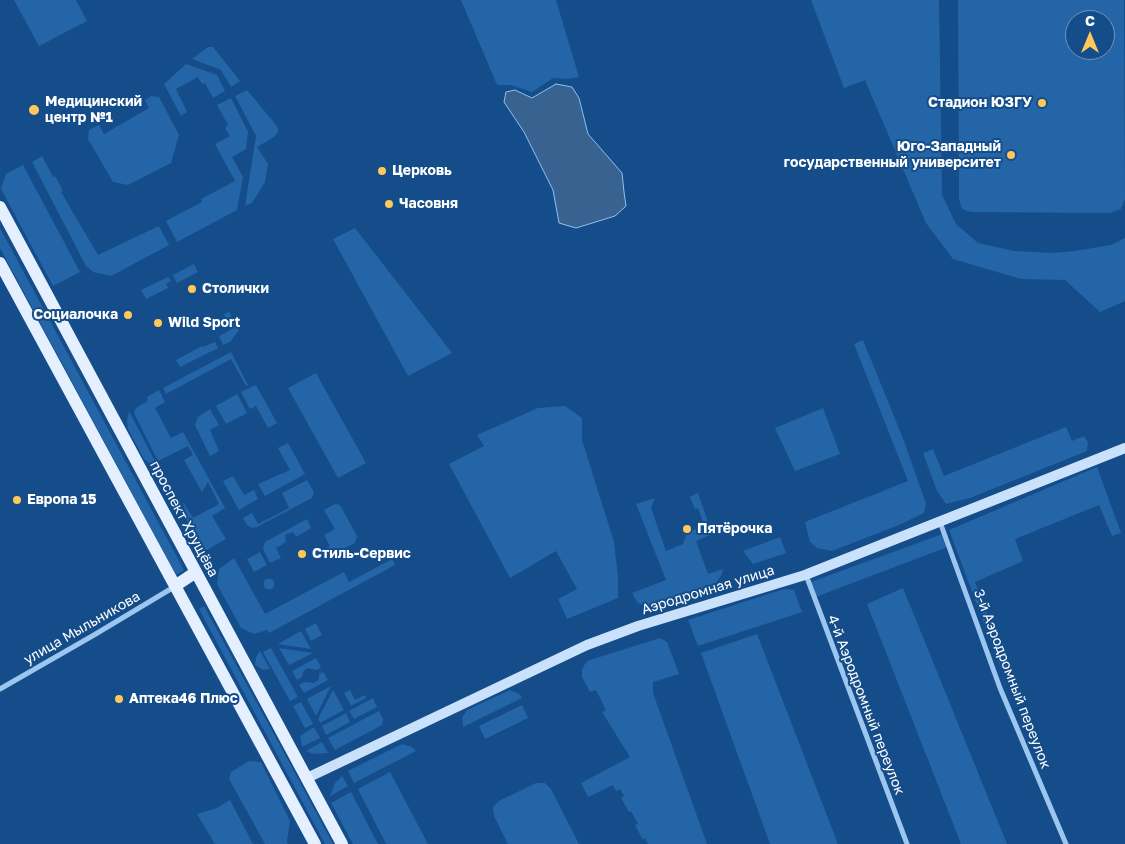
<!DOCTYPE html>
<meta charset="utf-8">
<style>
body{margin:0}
#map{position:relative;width:1125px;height:844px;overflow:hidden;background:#144d8a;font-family:"Golos Text",sans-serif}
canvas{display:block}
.north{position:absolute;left:1065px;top:10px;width:50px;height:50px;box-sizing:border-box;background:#144d8a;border:1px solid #7294b9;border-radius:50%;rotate:0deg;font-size:14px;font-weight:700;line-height:20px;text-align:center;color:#fff}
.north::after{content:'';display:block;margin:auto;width:18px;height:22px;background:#ffc85a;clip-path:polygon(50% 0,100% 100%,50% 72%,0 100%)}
</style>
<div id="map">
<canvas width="1125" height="844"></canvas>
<div class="north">С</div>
</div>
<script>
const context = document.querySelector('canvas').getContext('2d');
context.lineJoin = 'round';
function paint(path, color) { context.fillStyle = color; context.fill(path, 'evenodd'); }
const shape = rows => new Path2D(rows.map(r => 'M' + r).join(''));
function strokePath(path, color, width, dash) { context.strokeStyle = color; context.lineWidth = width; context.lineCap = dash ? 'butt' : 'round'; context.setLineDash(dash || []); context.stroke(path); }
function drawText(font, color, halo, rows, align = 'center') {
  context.font = font + ' "Golos Text",sans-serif'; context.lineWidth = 4; context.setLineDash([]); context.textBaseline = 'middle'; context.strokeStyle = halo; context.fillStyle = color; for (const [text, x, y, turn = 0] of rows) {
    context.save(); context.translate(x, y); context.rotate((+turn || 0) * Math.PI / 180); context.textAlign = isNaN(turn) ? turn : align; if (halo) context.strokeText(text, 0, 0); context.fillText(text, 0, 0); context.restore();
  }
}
paint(shape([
 [14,0,76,0,87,21,39,46],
 [461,0,556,0,579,77,568,79,553,78,532,92,511,85,497,85],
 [811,0,939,0,942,195,956,224,978,243,1014,251,1052,253,1075,251,1111,245,1125,238,1125,301,1100,312,1065,280,1021,279,953,259,926,223,865,80,844,88],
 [958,0,1124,0,1125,199,1121,209,1110,213,971,212,962,209,959,199],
 [1075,20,1105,20,1105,50,1075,50],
 [208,47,213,47,240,81,231,87,221,70,192,59],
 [186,64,217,75,225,91,213,98,205,83,202,84,198,77,176,89,187,112,181,116,164,84],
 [247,90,277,126,278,132,274,137,257,147,268,164,265,182,252,203,245,206,256,136,235,96],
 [151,96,159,97,179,135,171,163,128,185,113,182,88,139,89,130,99,125,104,134,149,108,145,100],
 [231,98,248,132,246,149,232,157,243,177,237,210,177,242,166,221,202,202,201,199,235,181,215,144,230,136,225,128,228,125,217,105],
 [42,156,53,177,55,176,63,191,61,192,98,255,159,226,169,245,111,276,93,272,86,266,32,162],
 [23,165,80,272,53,286,1,189,6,174],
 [0,228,184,570,176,575,0,248],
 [355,228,452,353,408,376,333,239],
 [194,264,198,272,177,283,173,275],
 [168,277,171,281,166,284,168,288,146,299,141,290],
 [229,312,239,330,230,342,223,345,219,336,231,330,224,314],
 [863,340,904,441,926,504,924,513,899,525,832,551,817,548,810,542,805,522,908,481,854,344],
 [215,342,218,348,180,367,176,360,202,346,203,347],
 [231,352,248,385,246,386,231,359,166,394,163,388],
 [316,373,366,463,338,478,288,388],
 [256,385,277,423,268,428,256,406,250,409,241,392],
 [159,390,165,402,155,408,171,438,183,432,225,508,212,516,226,539,205,551,195,549,194,547,199,543,196,538,191,541,183,502,193,518,219,504,208,482,202,492,184,460,193,455,188,446,158,461,134,413,136,408,148,401,147,397],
 [237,394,247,413,226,424,216,406],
 [565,406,582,418,582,440,614,542,618,577,618,598,567,619,558,599,577,589,556,551,510,578,449,464,484,446,477,435,538,408],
 [823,408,840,454,795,471,775,428],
 [210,409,219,425,210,430,219,451,210,456,195,425,198,417],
 [129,411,160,471,144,459,128,429,127,421],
 [1066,427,1072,441,1084,436,1088,442,1087,451,970,498,946,504,937,491,923,453,933,449,944,476],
 [288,443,305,474,265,496,258,484,290,470,278,448],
 [1097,467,1121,533,1112,536,1099,505,1015,539,1023,561,975,582,1007,666,1001,669,949,530],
 [233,476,244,495,254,490,258,499,239,510,223,481],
 [307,480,314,492,312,498,257,527,252,528,247,525,243,518,252,513,258,524,289,508,282,493],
 [698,493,712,534,696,541,708,574,723,569,722,574,712,589,650,610,637,602,632,593,666,580,636,504,655,498,651,508,666,551,683,544,687,533,704,525,698,508,695,509,690,497],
 [335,504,340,505,357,536,355,543,327,557,323,550,330,546,324,535,335,529,324,510],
 [307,519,311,528,296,537,293,532,285,535,286,542,276,548,281,558,270,563,263,549,265,542],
 [945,533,950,546,813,598,808,583],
 [780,537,786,553,753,564,743,551],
 [260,552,267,565,254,572,247,559],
 [234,558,265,614,344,572,349,582,392,559,395,565,269,633,267,630,254,634,241,628,217,584,219,569],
 '263.5 584a5.5 5.5 0 1 1 11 0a5.5 5.5 0 1 1-11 0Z',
 [903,588,1007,844,961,844,867,604],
 [784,589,794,590,802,612,698,646,688,620],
 [204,606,288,760,333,844,325,844,199,609],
 [316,623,322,635,311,641,305,629],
 [301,631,311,649,278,644],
 [757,634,838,844,770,844,701,653],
 [660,638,667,642,679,674,653,682,653,693,707,844,648,844,645,838,643,840,635,825,638,824,631,811,629,812,621,798,624,796,620,789,616,791,613,785,588,797,581,783,630,757,602,712,606,710,596,690,590,692,582,677,582,669,587,661],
 [271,648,298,697,290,701,263,652],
 [279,648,313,653,289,665],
 [260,651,270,669,263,670,255,665,256,657],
 [316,658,321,667,317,670,307,668,303,672,302,677,297,680,292,671],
 [323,672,328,680,304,693,299,685,305,682,314,683,319,679,319,674],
 [331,686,316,716,307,699],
 [333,690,344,710,320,723,318,719],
 [350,690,355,700,365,695,366,698,351,706,344,693],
 [510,690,519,694,522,698,463,727,462,718,467,710],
 [373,698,377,707,354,719,349,711],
 [301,702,313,724,305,728,293,706],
 [522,705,528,718,485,739,479,726],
 [379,711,383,719,382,725,335,750,328,738],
 [346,713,350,722,326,735,322,726],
 [314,727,320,738,302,747,300,736],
 [322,742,328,753,314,754,306,751],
 [402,744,412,747,416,751,354,783,348,771],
 [249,761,261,762,290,821,287,841,288,844,265,844,229,779,231,772],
 [390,772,428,844,386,844,358,789],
 [342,776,348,786,330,796,335,783],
 [536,783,545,783,551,789,579,844,508,844,494,816,493,807,499,801],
 [351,792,378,844,353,844,331,803],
 [230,800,253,844,215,844,197,814,217,808]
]), '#2465a7');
const water = shape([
 [556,84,572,87,579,98,588,134,622,173,624,192,626,206,615,216,576,228,559,223,553,190,524,132,504,102,506,92,515,90,532,98,556,84]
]);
paint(water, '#38628f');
strokePath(water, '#8ec1f2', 1);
strokePath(shape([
 [940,522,1000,688,1066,844],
 [806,575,907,844],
 [0,689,94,635,174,587]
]), '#9cc6ef', 5);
strokePath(shape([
 [307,778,587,645,638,626,805,575,1125,448]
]), '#cae1fb', 10);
strokePath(shape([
 [0,207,342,844],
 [0,263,315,844],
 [175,586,196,572]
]), '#e4f0ff', 12);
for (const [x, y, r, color] of [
 [1042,103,5,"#ffc85a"],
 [34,110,6,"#ffc85a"],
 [1011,155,5,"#ffc85a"],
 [382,171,5,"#ffc85a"],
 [389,204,5,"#ffc85a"],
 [192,289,5,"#ffc85a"],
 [128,315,5,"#ffc85a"],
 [158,323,5,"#ffc85a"],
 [17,500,5,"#ffc85a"],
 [687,529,5,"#ffc85a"],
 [302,554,5,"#ffc85a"],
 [119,699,5,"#ffc85a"]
]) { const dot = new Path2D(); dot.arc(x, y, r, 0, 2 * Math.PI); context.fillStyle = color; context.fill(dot); strokePath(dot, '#144d8a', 2); }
drawText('bold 14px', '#fff', '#144d8a', [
 ["Медицинский",45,102],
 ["центр №1",45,118],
 ["Стадион ЮЗГУ",1032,103,"right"],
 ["Юго-Западный",1001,147,"right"],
 ["государственный университет",1001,163,"right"],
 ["Церковь",392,171],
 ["Часовня",399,204],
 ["Столички",202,289],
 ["Социалочка",118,315,"right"],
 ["Wild Sport",168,323],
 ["Европа 15",27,500],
 ["Пятёрочка",697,529],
 ["Стиль-Сервис",312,554],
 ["Аптека46 Плюс",129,699]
], 'left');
drawText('14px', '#fff', '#144d8a', [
 ["проспект Хрущёва",184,519,62],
 ["Аэродромная улица",708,590,-17],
 ["улица Мыльникова",82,628,-30],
 ["3-й Аэродромный переулок",1012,679,69],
 ["4-й Аэродромный переулок",866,705,69]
]);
</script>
